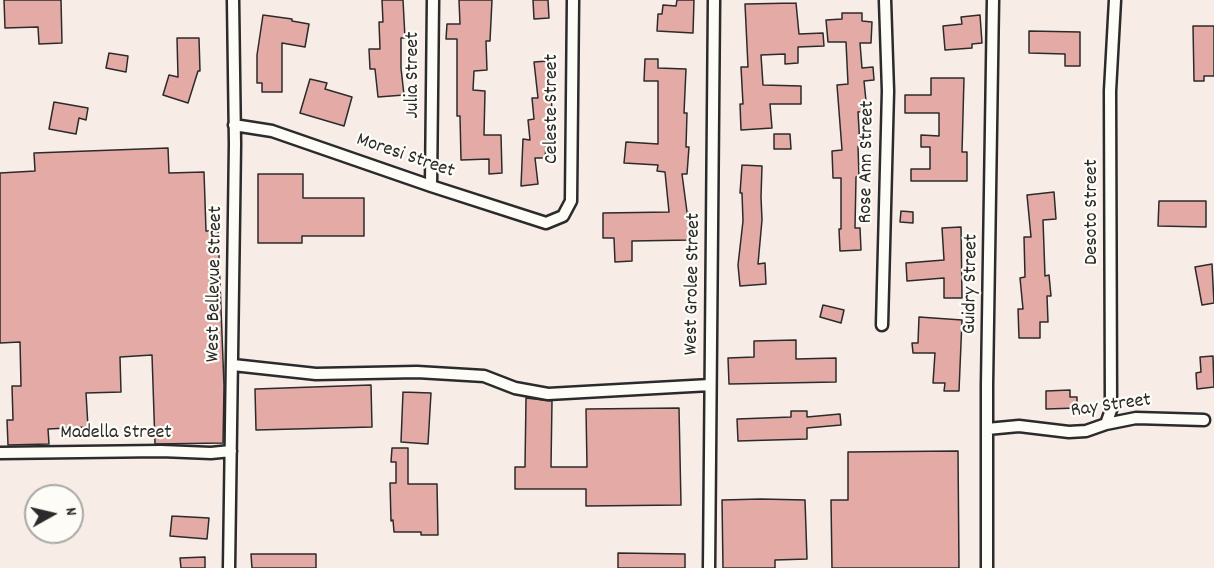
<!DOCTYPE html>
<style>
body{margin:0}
#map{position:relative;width:1214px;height:568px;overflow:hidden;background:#f8ece7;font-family:Dekko,sans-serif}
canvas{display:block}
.north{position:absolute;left:24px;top:484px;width:60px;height:60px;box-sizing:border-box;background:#fdfcf7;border:2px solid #a9a8a5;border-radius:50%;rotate:82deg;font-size:16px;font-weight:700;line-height:24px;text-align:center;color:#2b2b2b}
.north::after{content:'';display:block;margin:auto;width:21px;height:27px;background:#2b2b2b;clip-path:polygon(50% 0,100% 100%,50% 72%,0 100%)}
</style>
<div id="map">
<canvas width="1214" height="568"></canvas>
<div class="north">N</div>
</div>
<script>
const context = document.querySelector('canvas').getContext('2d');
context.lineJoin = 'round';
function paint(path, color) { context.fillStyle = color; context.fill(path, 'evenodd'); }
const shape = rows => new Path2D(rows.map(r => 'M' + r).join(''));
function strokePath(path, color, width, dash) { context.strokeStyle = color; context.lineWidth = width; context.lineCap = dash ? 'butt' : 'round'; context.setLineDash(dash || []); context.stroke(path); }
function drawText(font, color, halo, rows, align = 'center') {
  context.font = font + ' Dekko,sans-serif'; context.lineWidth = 4.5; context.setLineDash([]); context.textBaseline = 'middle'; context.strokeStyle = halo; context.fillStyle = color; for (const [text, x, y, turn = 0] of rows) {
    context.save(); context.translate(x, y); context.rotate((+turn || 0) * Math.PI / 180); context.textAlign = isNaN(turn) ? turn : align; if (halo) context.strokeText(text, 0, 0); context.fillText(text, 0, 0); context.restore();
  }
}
const building = shape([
 [4,0,61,0,62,43,39,44,38,27,5,28,4,0],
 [382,0,403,0,405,38,401,38,401,68,404,95,378,97,375,69,370,69,369,49,380,49,379,22,383,22,382,0],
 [459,0,492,0,490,41,486,41,487,70,474,71,473,90,485,91,484,135,501,135,502,173,489,174,489,159,461,160,460,116,457,116,457,39,446,39,447,24,460,24,459,0],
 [533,0,548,0,549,18,534,19,533,0],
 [677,0,694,0,693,33,657,31,658,14,662,14,663,5,676,6,677,0],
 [796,3,799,34,823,33,824,46,798,47,798,63,785,64,785,54,761,55,763,85,801,86,801,104,770,104,772,128,741,130,740,104,743,104,741,67,748,67,745,4,796,3],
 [842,13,862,13,862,21,872,22,871,43,860,43,862,68,873,67,874,80,864,81,867,111,858,112,860,146,858,146,859,177,856,177,855,228,860,228,861,250,840,251,839,229,841,229,841,178,833,178,832,151,842,150,837,85,848,84,846,42,828,42,826,20,842,19,842,13],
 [263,15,292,19,292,21,309,24,305,47,282,43,282,92,262,92,262,83,257,83,257,55,263,15],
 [980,15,982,43,972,44,972,48,945,50,943,26,962,24,961,17,980,15],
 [1193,26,1214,26,1214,76,1204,76,1204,81,1194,81,1193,26],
 [1029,31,1080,32,1080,66,1065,66,1065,54,1029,53,1029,31],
 [177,38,199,38,200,71,198,71,188,103,163,95,169,75,178,77,177,38],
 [109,53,128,56,126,72,106,68,109,53],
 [645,59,658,59,658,68,686,69,684,113,687,113,686,147,689,147,687,174,682,174,687,212,690,212,691,240,632,241,632,261,615,262,614,238,603,238,603,213,669,212,665,172,657,171,658,165,624,163,626,142,658,144,658,81,644,81,645,59],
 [548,61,554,133,547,134,545,158,535,158,538,184,521,186,523,139,530,140,528,120,534,119,532,98,538,98,534,62,548,61],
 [931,78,964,78,962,152,967,152,967,181,911,181,911,169,930,169,930,147,921,147,921,135,939,136,939,113,905,113,905,95,931,95,931,78],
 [310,79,327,83,325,89,352,97,344,126,300,113,310,79],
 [54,102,88,108,86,120,79,118,76,134,49,129,54,102],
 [774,134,790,134,791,149,774,149,774,134],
 [168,148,169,173,204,172,206,231,218,231,224,386,223,443,155,444,152,355,120,357,121,392,86,393,88,427,48,429,49,444,8,445,7,420,13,420,12,386,21,386,20,342,0,343,0,173,35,171,34,153,168,148],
 [742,165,762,166,761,197,762,220,758,264,765,263,766,284,740,286,738,265,743,221,742,193,740,193,742,165],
 [258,174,303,174,303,198,364,198,364,236,302,236,302,243,258,243,258,174],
 [1054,192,1056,219,1043,220,1045,276,1049,275,1051,296,1047,296,1048,322,1040,322,1040,338,1019,338,1018,309,1023,309,1020,278,1025,277,1024,237,1031,237,1027,195,1054,192],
 [1159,201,1206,201,1206,227,1158,226,1159,201],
 [901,211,913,212,913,223,900,222,901,211],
 [961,227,962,298,944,298,944,278,907,281,906,263,944,260,942,228,961,227],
 [1212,264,1214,303,1202,305,1195,267,1212,264],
 [823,305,844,310,841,323,820,317,823,305],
 [919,317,962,320,959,391,944,391,945,383,933,383,935,353,913,353,912,343,918,343,919,317],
 [796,340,796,359,836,358,836,382,729,384,728,358,754,357,754,341,796,340],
 [1213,356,1214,387,1197,389,1196,373,1201,372,1200,357,1213,356],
 [371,385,372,427,256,430,255,389,371,385],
 [1070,390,1070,397,1077,397,1077,408,1046,409,1046,391,1070,390],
 [403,392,431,393,428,444,401,442,403,392],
 [526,398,552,401,551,467,587,467,586,409,679,408,681,505,586,506,586,489,515,489,515,467,525,467,526,398],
 [791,411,807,411,807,417,840,414,841,425,807,428,807,439,738,441,737,419,791,417,791,411],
 [392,448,408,448,408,484,437,484,438,535,421,535,421,532,394,532,393,520,391,521,390,483,396,483,396,462,391,462,392,448],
 [958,451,959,568,832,568,831,500,848,500,848,452,958,451],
 [761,499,805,500,807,559,775,560,775,568,723,568,722,500,761,499],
 [172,516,209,518,207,539,170,536,172,516],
 [618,553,685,554,685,568,618,568,618,553],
 [251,554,316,554,316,568,252,568,251,554],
 [205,557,205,568,181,568,180,558,205,557]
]);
paint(building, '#e4aaa5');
strokePath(building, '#2b2b2b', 1.5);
const minor = shape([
 [234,125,272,131,431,186,546,223,563,216,571,201,573,0],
 [431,186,433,0],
 [882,325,888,91,885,0],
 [233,365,316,374,417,372,484,376,515,388,548,394,710,385],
 [1106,424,1111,410,1110,91,1115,0],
 [987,429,1019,426,1069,432,1086,431,1106,424,1136,418,1204,420],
 [0,453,161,451,211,453,231,451],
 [229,568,235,144,233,0],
 [709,568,714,0],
 [987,568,987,385,993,0]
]);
strokePath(minor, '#2b2b2b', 15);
strokePath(minor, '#fdfcf7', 10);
drawText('20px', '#2b2b2b', '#fdfcf7', [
 ["Julia Street",414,75,-90],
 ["Celeste Street",553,109,-90],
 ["Moresi Street",405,157,19],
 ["Rose Ann Street",868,162,-89],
 ["Desoto Street",1093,212,-90],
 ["West Bellevue Street",216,284,-89],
 ["West Grolee Street",694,284,-89],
 ["Guidry Street",972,284,-89],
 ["Ray Street",1111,407,-8],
 ["Madella Street",116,434]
]);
</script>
